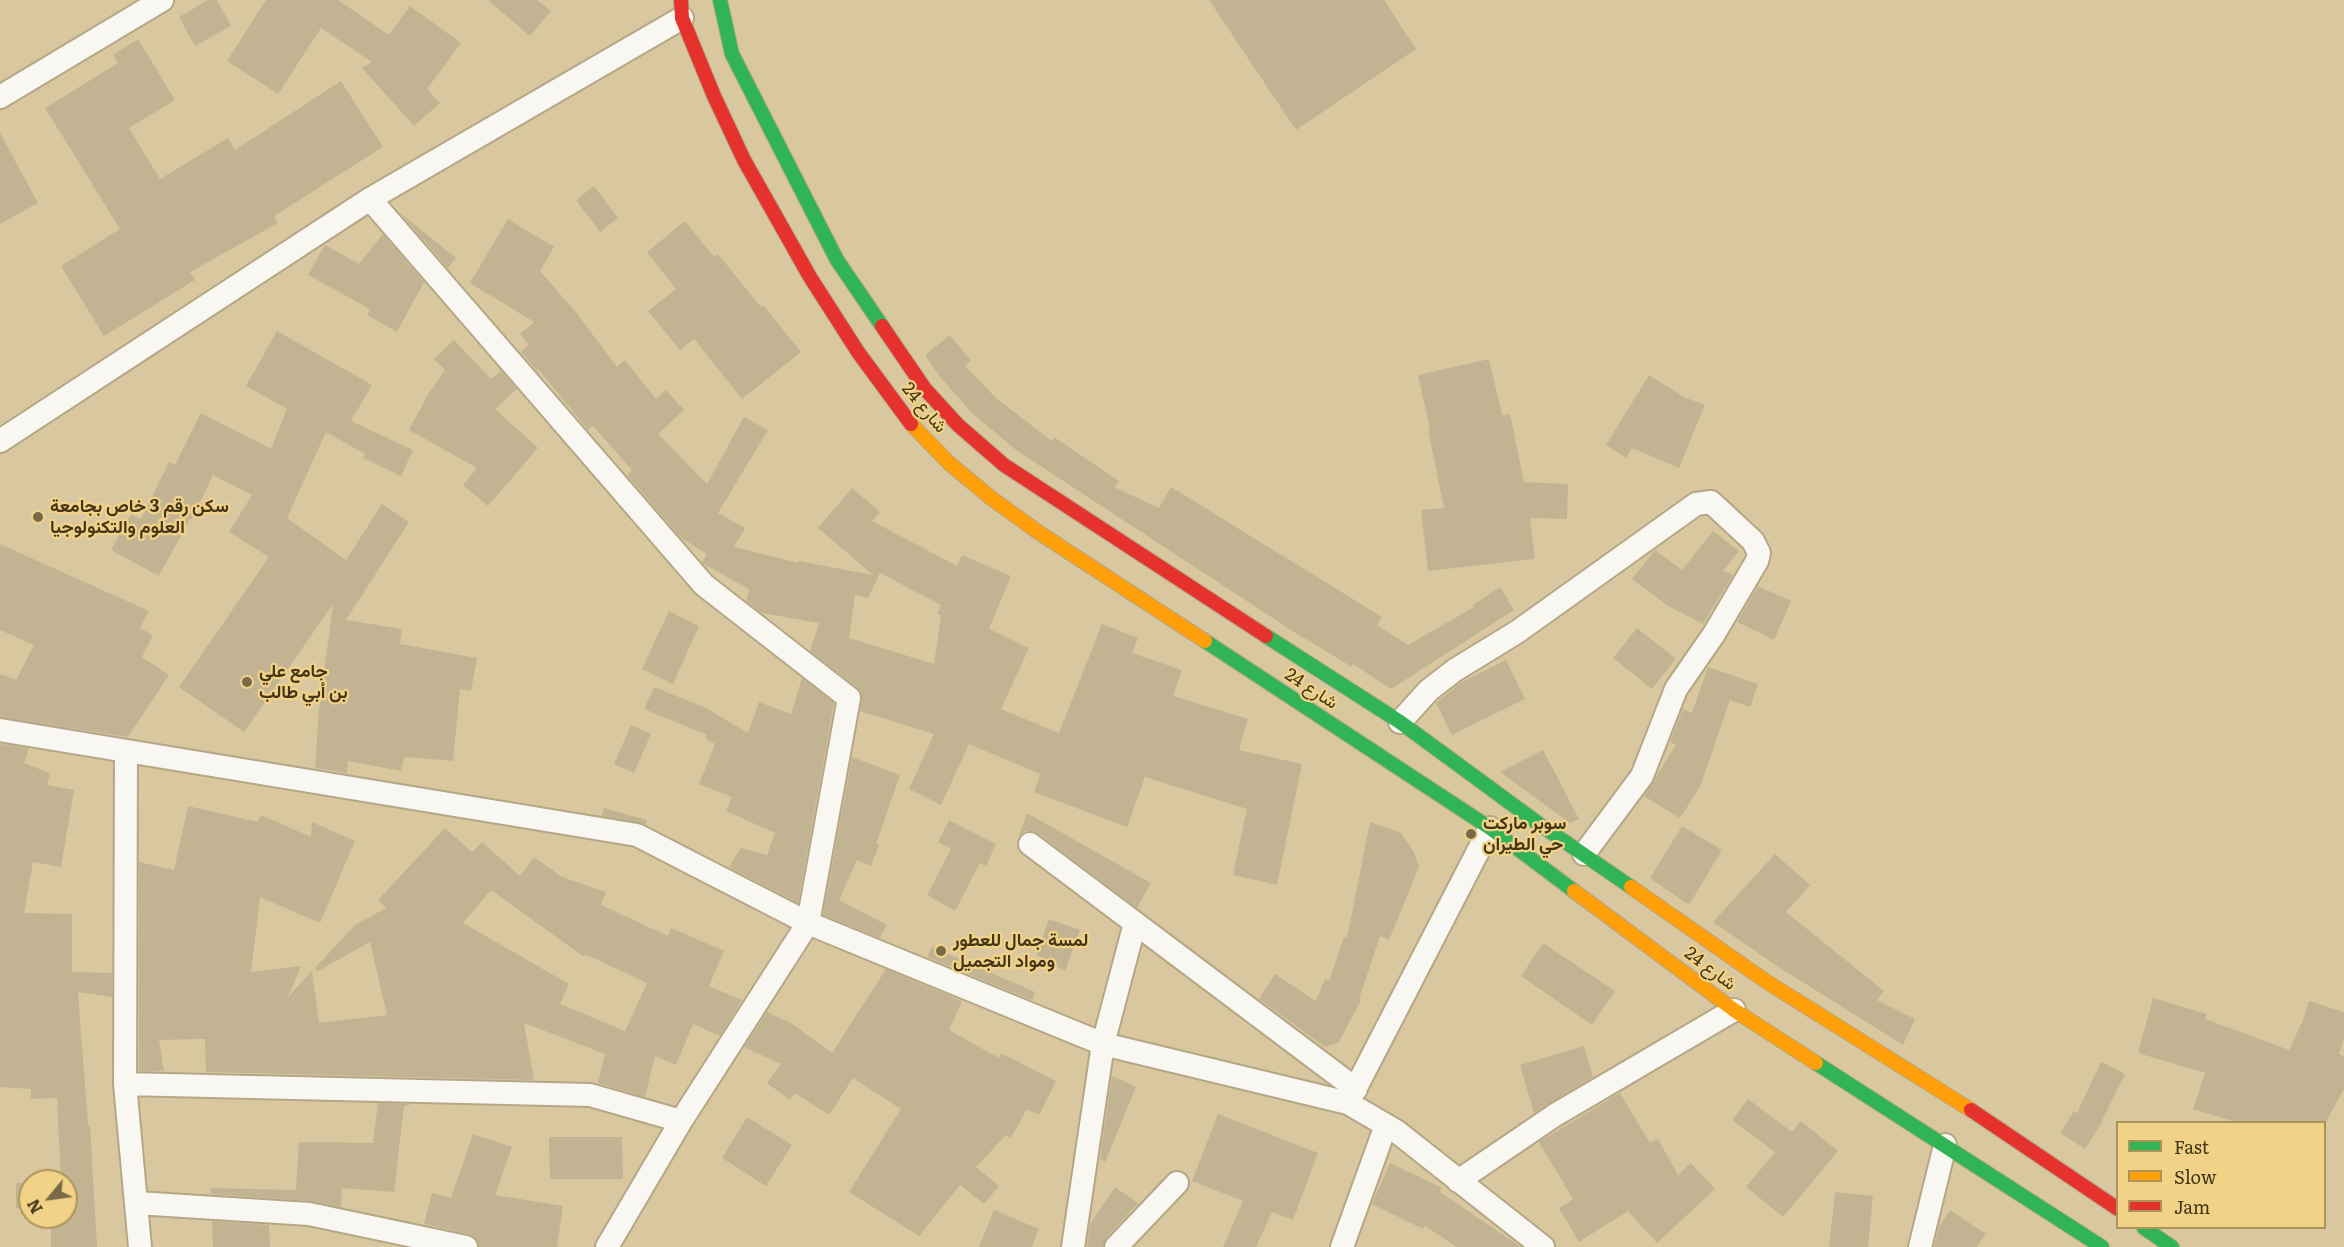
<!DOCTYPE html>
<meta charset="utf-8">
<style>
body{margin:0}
#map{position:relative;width:2344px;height:1247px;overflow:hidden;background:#d9c89f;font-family:Literata,serif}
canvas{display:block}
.legend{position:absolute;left:2116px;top:1121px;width:210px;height:108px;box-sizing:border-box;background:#f1d287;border:2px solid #ab945a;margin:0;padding:8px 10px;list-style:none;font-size:18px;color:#433617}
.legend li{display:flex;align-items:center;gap:12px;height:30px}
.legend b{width:30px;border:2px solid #ab945a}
.north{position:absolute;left:18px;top:1169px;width:60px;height:60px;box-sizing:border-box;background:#f1d287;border:2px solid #ab945a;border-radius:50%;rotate:241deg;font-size:16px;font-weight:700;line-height:24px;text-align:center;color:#433617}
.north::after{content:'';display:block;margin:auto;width:21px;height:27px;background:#786947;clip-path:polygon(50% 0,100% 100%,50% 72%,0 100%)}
</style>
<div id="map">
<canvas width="2344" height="1247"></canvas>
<ul class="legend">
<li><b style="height:8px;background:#30b455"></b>Fast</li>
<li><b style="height:8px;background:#ff9f0a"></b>Slow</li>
<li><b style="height:8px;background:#e5322d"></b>Jam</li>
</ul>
<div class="north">N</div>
</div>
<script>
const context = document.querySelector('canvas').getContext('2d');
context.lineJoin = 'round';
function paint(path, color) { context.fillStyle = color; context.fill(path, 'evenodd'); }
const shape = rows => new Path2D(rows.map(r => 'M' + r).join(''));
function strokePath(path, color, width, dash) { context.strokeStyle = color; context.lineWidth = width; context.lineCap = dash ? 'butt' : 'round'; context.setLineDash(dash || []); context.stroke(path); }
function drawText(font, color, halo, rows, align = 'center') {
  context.font = font + ' Literata,Vazirmatn,serif'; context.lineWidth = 4.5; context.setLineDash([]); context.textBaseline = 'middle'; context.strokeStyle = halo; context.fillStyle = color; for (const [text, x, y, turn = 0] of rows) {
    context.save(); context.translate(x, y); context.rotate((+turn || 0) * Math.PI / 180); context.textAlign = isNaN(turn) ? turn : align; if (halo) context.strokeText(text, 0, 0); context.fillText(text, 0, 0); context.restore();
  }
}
paint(shape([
 [208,0,217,0,231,26,195,46,179,17],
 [266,0,338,0,389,35,410,6,461,43,427,89,440,103,414,126,362,68,372,62,321,28,278,94,227,61],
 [488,0,537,0,551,11,530,36],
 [1209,0,1384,0,1416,49,1296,130],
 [138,39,175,100,129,128,160,179,228,138,235,150,341,81,383,147,274,216,278,223,190,272,195,280,104,336,61,266,120,229,45,108,118,63,113,55],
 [0,133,38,203,0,224],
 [594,186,618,218,600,232,576,200],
 [400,213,456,258,448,268],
 [508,219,554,247,540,271,575,311,617,367,625,360,656,399,666,390,684,410,658,434,707,484,744,417,768,430,718,513,745,528,734,547,798,563,798,561,873,575,818,528,852,488,880,512,872,521,957,566,962,555,1011,576,989,629,1029,648,1001,709,1059,733,1102,624,1138,638,1132,653,1182,670,1173,696,1248,719,1239,750,1302,764,1277,885,1233,875,1247,809,1145,777,1127,827,1034,792,1040,774,969,744,941,805,909,789,934,734,860,711,862,694,858,688,810,651,819,623,762,613,746,601,749,589,702,563,707,554,681,538,627,475,632,470,593,426,588,430,538,369,537,371,521,352,529,345,520,334,534,322,470,283],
 [880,573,941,605,937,614,941,615,934,664,849,638,855,595,868,598],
 [685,221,714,257,718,254,761,307,764,306,801,352,742,399,694,339,680,350,648,311,676,289,647,252],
 [383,234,424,282,397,332,367,315,370,309,308,275,325,245,359,264],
 [277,331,372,385,351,421,413,450,401,476,363,458,365,454,326,432,287,518,346,560,382,504,409,522,346,620,402,629,400,644,477,658,471,691,460,689,453,761,404,757,401,771,348,761,347,773,315,768,319,710,333,604,244,732,179,687,269,557,229,532,252,495,213,475,192,519,190,519,159,576,111,550,131,514,141,519,169,462,175,465,201,413,271,449,287,409,246,386],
 [950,335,971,361,965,366,997,399,1052,441,1054,437,1119,481,1114,487,1159,508,1171,487,1382,617,1377,625,1408,645,1474,607,1473,605,1500,587,1514,610,1391,689,1353,664,1352,667,1294,632,1016,450,971,412,940,377,925,355],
 [454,340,491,379,501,371,517,389,495,409,538,448,488,506,463,485,477,468,409,430,427,396,445,370,434,359],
 [1489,359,1502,415,1510,414,1524,482,1568,484,1567,519,1530,518,1535,559,1428,571,1421,510,1444,508,1428,429,1430,429,1418,375],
 [1649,375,1684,397,1705,405,1679,468,1632,448,1626,458,1606,445],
 [1713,531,1739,551,1723,571,1733,575,1703,624,1668,606,1632,579,1655,550,1682,570],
 [0,544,149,611,140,628,153,635,142,657,169,675,128,737,0,717,0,674,16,680,34,645,0,630],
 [1758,586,1791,601,1774,640,1737,622],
 [669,611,699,626,673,684,642,669],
 [1637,628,1676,659,1652,689,1613,658],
 [1506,660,1525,699,1452,735,1436,703,1460,683],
 [1708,667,1758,684,1750,707,1730,700,1700,787,1680,818,1644,796,1676,745,1670,742,1683,709,1692,713],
 [802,678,834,703,798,903,729,867,741,848,767,855,775,833,726,811,732,797,699,784,715,744,705,738,707,735,644,709,654,687,706,708,748,733,759,702,791,714],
 [631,725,651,734,634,773,614,764],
 [0,744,29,748,24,763,50,773,47,785,74,790,61,867,33,862,24,913,72,914,72,972,112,973,112,997,78,992,88,1125,90,1125,97,1247,51,1247,51,1217,66,1217,66,1181,61,1181,57,1098,31,1099,31,1089,0,1087],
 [1543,750,1579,819,1570,823,1500,772],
 [852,757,900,775,876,844,879,845,871,866,857,860,839,900,887,925,880,938,823,915],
 [188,806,258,822,261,815,311,837,312,822,355,841,320,923,260,897,251,972,301,966,288,997,312,971,319,1023,387,1015,370,942,318,971,315,968,355,925,386,908,378,900,445,828,472,852,482,842,520,876,534,857,562,877,606,892,601,905,668,936,671,928,724,951,709,986,742,1000,720,1036,693,1024,676,1065,655,1056,645,1097,598,1083,605,1054,524,1023,534,1080,206,1072,205,1039,159,1040,164,1071,139,1071,139,862,174,870],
 [491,890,584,957,585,954,647,983,625,1031,560,1004,569,984,463,923],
 [604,808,647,820,646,824,602,816],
 [1027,813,1151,883,1137,908,1038,833,1025,831,1019,836],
 [949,820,996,844,986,866,980,863,955,911,927,895,951,849,938,842],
 [1370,822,1401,833,1414,852,1419,867,1389,940,1380,936,1359,999,1361,1000,1339,1042,1325,1047,1259,999,1275,974,1316,1001,1325,979,1329,981,1344,937,1347,938],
 [1682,826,1722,850,1689,905,1650,878],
 [1775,854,1810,885,1786,912,1884,991,1877,1000,1915,1019,1903,1045,1777,966,1713,922],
 [1049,919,1080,930,1065,971,1036,955],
 [1543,943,1615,991,1592,1025,1521,976],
 [932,947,1035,992,1032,1000,927,957],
 [886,969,962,1001,949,1030,999,1058,1001,1053,1056,1081,1039,1115,1027,1109,1011,1138,1006,1135,976,1167,999,1186,984,1204,960,1185,919,1236,849,1192,901,1109,853,1078,829,1115,795,1093,790,1100,767,1083,781,1064,744,1047,767,1012,791,1023,832,1053],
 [2153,998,2207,1014,2205,1019,2289,1050,2303,1020,2309,1001,2344,1012,2344,1038,2339,1054,2344,1056,2344,1089,2326,1122,2236,1122,2193,1109,2205,1073,2138,1053],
 [1584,1046,1593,1077,1534,1113,1520,1065],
 [2101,1062,2125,1074,2100,1125,2085,1149,2060,1133,2074,1111,2077,1113],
 [1112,1076,1136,1087,1105,1162,1100,1159],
 [1620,1093,1650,1143,1658,1139,1678,1175,1691,1163,1715,1189,1657,1243,1628,1211,1579,1242,1559,1208,1573,1199,1539,1142],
 [1748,1099,1792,1132,1801,1121,1838,1151,1783,1217,1746,1187,1775,1152,1732,1120],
 [378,1103,412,1104,404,1106,394,1192,342,1188,341,1207,310,1201,211,1194,211,1188,296,1190,299,1142,373,1143],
 [1218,1114,1318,1153,1293,1220,1272,1212,1256,1247,1223,1247,1243,1201,1192,1181],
 [747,1117,792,1145,766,1186,722,1158],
 [473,1134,512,1147,495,1195,563,1206,557,1247,479,1247,475,1237,469,1234,424,1224,432,1193,451,1198],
 [549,1137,622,1137,623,1179,550,1179],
 [1390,1163,1442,1188,1440,1192,1521,1247,1457,1247,1425,1226,1423,1229,1372,1204],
 [16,1183,30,1183,30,1208,16,1208],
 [1115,1187,1138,1203,1106,1238,1103,1247,1087,1247,1090,1224],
 [1835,1192,1873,1196,1868,1247,1829,1247],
 [994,1210,1039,1229,1032,1247,979,1247],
 [1950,1210,1986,1234,1977,1247,1934,1247,1939,1227],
 [212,1221,269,1225,270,1247,213,1247]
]), '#c2b492');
const street = shape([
 [0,97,162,0],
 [370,199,704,585,849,698,808,923,681,1121,607,1247],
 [0,441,370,199,682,18],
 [1400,722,1429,690,1455,670,1517,632,1696,504,1711,502,1753,541,1759,553,1757,561,1714,634,1676,689,1642,776,1584,854],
 [0,730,637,835,808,923,1103,1044,1348,1103],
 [126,751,125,1084,140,1247],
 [1490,828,1348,1103,1396,1131,1543,1247],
 [1030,844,1356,1089],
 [125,1084,590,1095,681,1121],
 [1458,1181,1555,1115,1734,1010],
 [137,1203,309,1214,466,1247],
 [1073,1247,1103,1044,1135,923],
 [1116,1247,1177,1183],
 [1342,1247,1386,1125],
 [1920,1247,1945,1145]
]);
const fast = shape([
 [720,0,732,54,837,260,882,326],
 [1266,636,1400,722,1539,824,1631,887],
 [1205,641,1490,828,1574,891],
 [1816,1063,2102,1247],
 [2144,1228,2172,1247]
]);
const slow = shape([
 [911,424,949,463,991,498,1038,532,1205,641],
 [1631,887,1767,982,1971,1110],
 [1574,891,1734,1010,1816,1063]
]);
const jam = shape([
 [681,0,682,18,714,96,744,160,810,277,858,352,911,424],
 [882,326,925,389,958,425,1004,465,1266,636],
 [1971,1110,2118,1209]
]);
strokePath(street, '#b5a786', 26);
strokePath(fast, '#b5a786', 16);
strokePath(slow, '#b5a786', 16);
strokePath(jam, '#b5a786', 16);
strokePath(street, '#f9f7f1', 22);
strokePath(fast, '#30b455', 14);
strokePath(slow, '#ff9f0a', 14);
strokePath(jam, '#e5322d', 14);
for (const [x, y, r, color] of [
 [38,517,6,"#786947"],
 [247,682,6,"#786947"],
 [1471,834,6,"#786947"],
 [941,951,6,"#786947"]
]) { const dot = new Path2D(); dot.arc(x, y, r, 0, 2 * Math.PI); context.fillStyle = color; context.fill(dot); strokePath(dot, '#f1d287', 2); }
drawText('18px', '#433617', '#f1d287', [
 ["شارع 24",924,408,50],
 ["شارع 24",1311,689,33],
 ["شارع 24",1710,969,37]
]);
drawText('bold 18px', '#433617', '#f1d287', [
 ["سكن رقم 3 خاص بجامعة",50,507],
 ["العلوم والتكنولوجيا",50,528],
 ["جامع علي",259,672],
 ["بن أبي طالب",259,693],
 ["سوبر ماركت",1483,824],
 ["حي الطيران",1483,845],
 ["لمسة جمال للعطور",953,941],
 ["ومواد التجميل",953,962]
], 'left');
</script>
